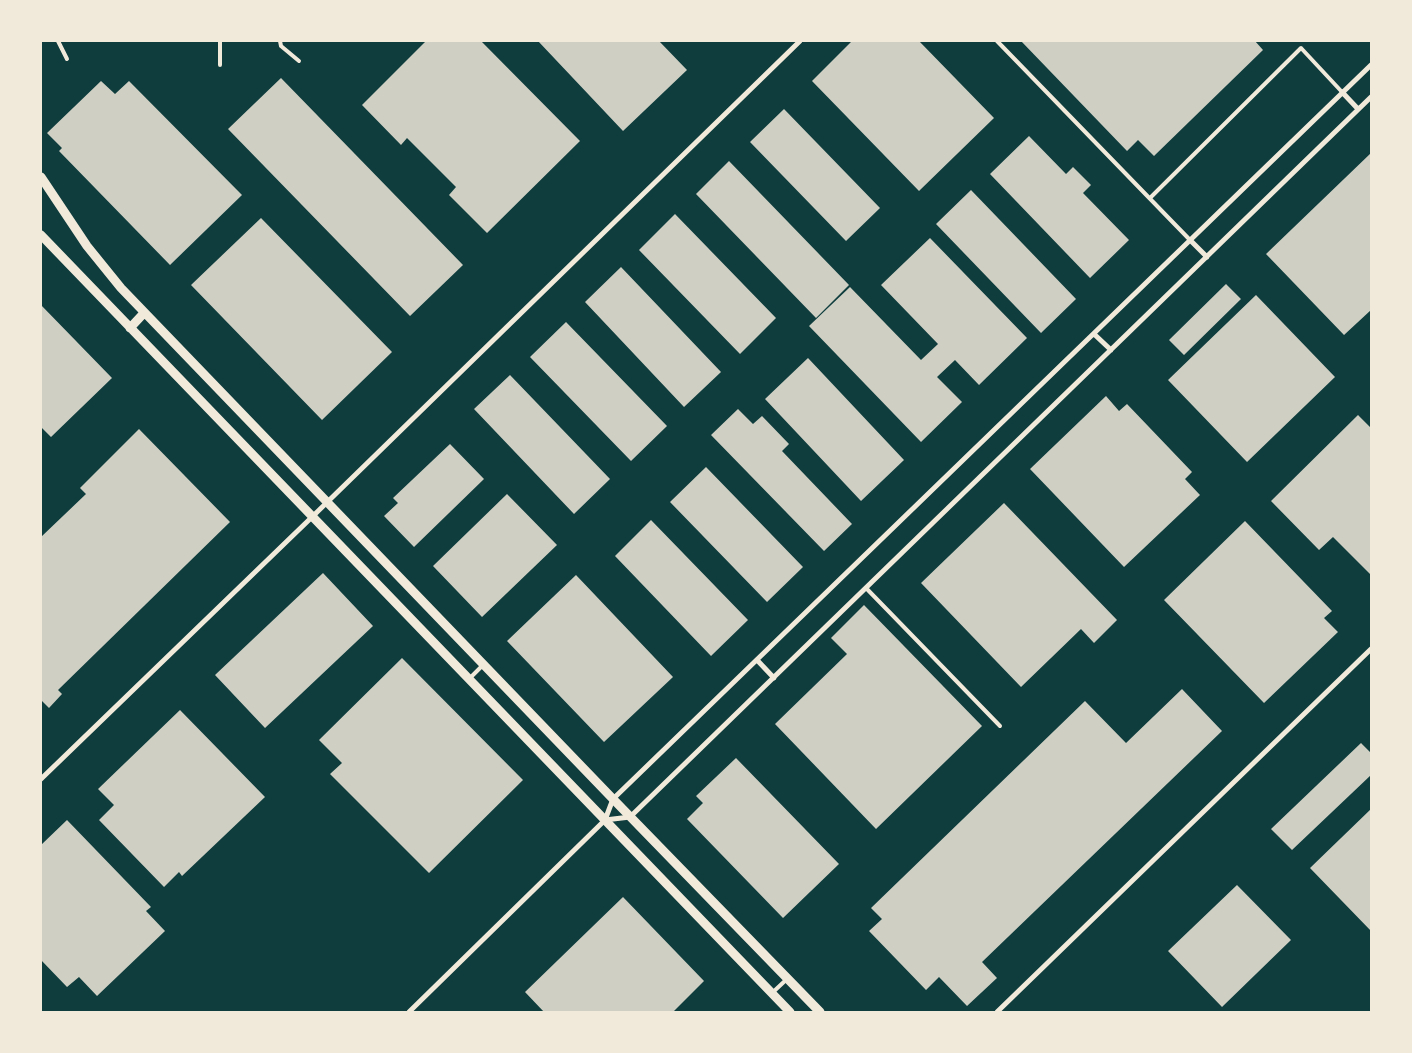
<!DOCTYPE html>
<style>
body{margin:0}
#map{position:relative;width:1412px;height:1053px;overflow:hidden;background:#0f3d3e;font-family:Montserrat,sans-serif}
canvas{display:block}
.frame{position:absolute;inset:0;border:42px solid #f1e9da;pointer-events:none}
</style>
<div id="map">
<canvas width="1412" height="1053"></canvas>
<div class="frame"></div>
</div>
<script>
const context = document.querySelector('canvas').getContext('2d');
context.lineJoin = 'round';
function paint(path, color) { context.fillStyle = color; context.fill(path, 'evenodd'); }
const shape = rows => new Path2D(rows.map(r => 'M' + r).join(''));
function strokePath(path, color, width, dash) { context.strokeStyle = color; context.lineWidth = width; context.lineCap = dash ? 'butt' : 'round'; context.setLineDash(dash || []); context.stroke(path); }
paint(shape([
 [426,41,481,41,580,141,487,233,449,195,456,187,407,138,401,145,362,105],
 [538,41,659,41,687,70,623,131],
 [852,41,919,41,994,118,919,191,812,81],
 [1021,41,1255,41,1263,50,1154,156,1138,140,1127,151],
 [281,78,463,265,410,316,228,129],
 [101,81,115,94,129,81,242,195,170,265,59,151,62,148,47,133],
 [784,109,880,208,846,241,750,142],
 [1029,136,1066,174,1073,167,1091,185,1083,193,1129,240,1090,278,990,174],
 [1371,153,1371,310,1344,335,1266,254],
 [729,161,849,285,816,318,696,194],
 [971,190,1076,299,1041,333,936,224],
 [675,214,776,318,740,354,639,250],
 [261,218,392,352,322,420,191,285],
 [930,238,1027,338,979,385,955,360,937,377,962,402,921,442,809,326,850,287,921,360,938,344,881,285],
 [621,267,721,372,684,407,585,302],
 [1226,284,1241,299,1184,355,1169,340],
 [1256,295,1335,377,1247,462,1168,380],
 [41,305,112,378,51,437,41,427],
 [566,322,667,426,631,461,530,357],
 [808,358,904,460,861,501,765,399],
 [510,375,610,479,574,514,474,409],
 [1106,396,1119,411,1127,404,1192,472,1185,479,1200,495,1124,567,1030,469],
 [738,409,753,424,762,416,789,444,782,451,852,524,824,551,711,435],
 [1358,415,1371,428,1371,575,1333,537,1319,550,1271,501],
 [139,429,230,522,58,690,62,694,49,708,41,700,41,537,86,494,80,488],
 [450,444,484,479,414,547,384,516,398,503,393,498],
 [706,467,803,567,767,602,670,502],
 [507,494,557,545,482,617,433,566],
 [1004,503,1117,620,1094,643,1081,629,1021,687,921,583],
 [651,520,748,620,711,656,615,556],
 [1245,521,1332,611,1324,618,1338,632,1264,703,1164,600],
 [323,573,373,626,265,728,215,675],
 [576,575,673,677,604,742,507,641],
 [864,605,982,726,876,829,775,724,847,654,831,638],
 [402,658,523,780,429,873,330,774,342,763,319,740],
 [1182,689,1222,731,982,962,997,978,967,1006,939,977,926,990,869,931,882,919,871,908,1085,701,1126,743],
 [180,710,265,797,182,876,179,872,164,887,99,820,114,805,98,789],
 [1361,743,1371,753,1371,775,1292,850,1271,829],
 [736,758,839,864,783,918,687,819,703,803,696,796],
 [1371,809,1371,931,1310,868],
 [67,820,151,907,146,911,165,931,97,996,79,977,67,987,41,960,41,845],
 [1237,885,1291,940,1222,1007,1168,951],
 [623,897,704,981,673,1012,544,1012,525,992]
]), '#cfcfc3');
strokePath(shape([
 [58,41,67,59],
 [220,41,220,65],
 [280,41,281,46,299,61],
 [997,41,1190,240],
 [1150,198,1301,48,1342,92],
 [866,588,1000,726],
 [469,679,483,665],
 [772,993,787,979]
]), '#f1e9da', 4);
strokePath(shape([
 [1342,92,1358,109],
 [1190,240,1207,257],
 [1094,334,1111,350],
 [757,660,774,678],
 [41,779,312,517,800,41],
 [605,820,630,817,1371,97],
 [409,1012,605,820,613,799,1371,65],
 [997,1012,1371,649]
]), '#f1e9da', 5);
strokePath(shape([
 [41,177,87,246,121,288,613,799,820,1012],
 [41,235,790,1012],
 [130,328,144,313]
]), '#f1e9da', 9);
</script>
